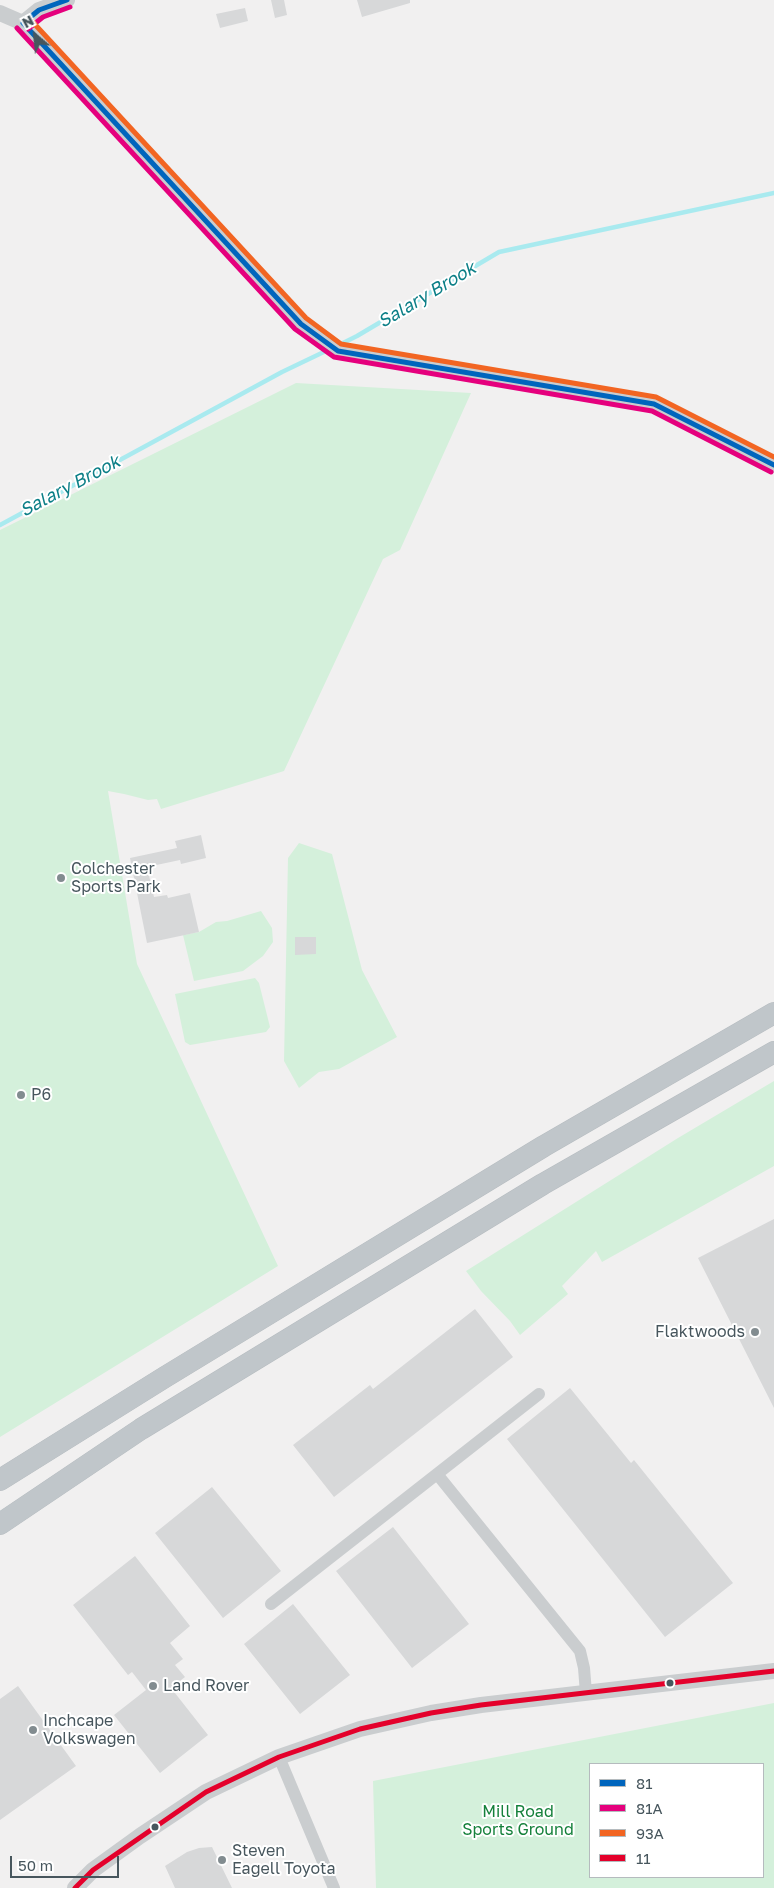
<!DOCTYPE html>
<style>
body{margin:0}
#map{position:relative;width:774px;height:1888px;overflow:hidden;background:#f1f0f0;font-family:"Golos Text",sans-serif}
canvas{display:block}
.legend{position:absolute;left:589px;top:1763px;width:175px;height:115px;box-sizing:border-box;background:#fff;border:1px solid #b5bbbe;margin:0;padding:6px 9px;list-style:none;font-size:15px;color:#47565d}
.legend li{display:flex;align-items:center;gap:10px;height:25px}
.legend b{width:25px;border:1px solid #b5bbbe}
.north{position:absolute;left:10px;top:10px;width:50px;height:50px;-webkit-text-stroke:4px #fff;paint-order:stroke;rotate:332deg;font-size:14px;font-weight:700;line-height:20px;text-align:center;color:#47565d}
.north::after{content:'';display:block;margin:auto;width:18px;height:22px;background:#47565d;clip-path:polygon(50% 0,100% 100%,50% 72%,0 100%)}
.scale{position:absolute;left:10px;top:1856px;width:109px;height:22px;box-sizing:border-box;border:2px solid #47565d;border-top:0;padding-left:6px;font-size:15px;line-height:18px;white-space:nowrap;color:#47565d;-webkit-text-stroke:4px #fff;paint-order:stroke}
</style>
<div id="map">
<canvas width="774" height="1888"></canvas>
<ul class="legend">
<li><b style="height:6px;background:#0065bd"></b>81</li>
<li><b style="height:6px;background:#e5007d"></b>81A</li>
<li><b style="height:6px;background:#f26522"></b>93A</li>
<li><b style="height:6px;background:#e4002b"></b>11</li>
</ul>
<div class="north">N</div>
<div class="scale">50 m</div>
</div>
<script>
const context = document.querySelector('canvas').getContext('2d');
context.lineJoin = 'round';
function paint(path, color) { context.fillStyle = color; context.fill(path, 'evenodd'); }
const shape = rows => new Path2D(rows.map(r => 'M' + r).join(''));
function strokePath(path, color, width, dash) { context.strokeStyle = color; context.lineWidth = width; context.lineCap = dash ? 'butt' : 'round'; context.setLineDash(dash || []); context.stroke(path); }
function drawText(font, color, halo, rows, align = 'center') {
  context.font = font + ' "Golos Text",sans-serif'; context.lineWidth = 4; context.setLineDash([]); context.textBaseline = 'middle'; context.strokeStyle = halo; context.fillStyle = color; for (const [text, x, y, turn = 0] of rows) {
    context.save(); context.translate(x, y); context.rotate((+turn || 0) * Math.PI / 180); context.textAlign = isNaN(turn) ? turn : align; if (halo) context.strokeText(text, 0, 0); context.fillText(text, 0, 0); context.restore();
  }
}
paint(shape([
 [296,383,471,393,400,550,383,559,284,771,161,809,157,799,148,800,124,794,108,791,137,964,278,1266,0,1437,0,530],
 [299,843,332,854,362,970,397,1037,339,1069,319,1072,299,1088,284,1061,288,858],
 [261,911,272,928,273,942,263,956,243,971,194,981,183,935,199,932,216,922,227,921],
 [255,978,259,983,270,1027,266,1032,190,1045,185,1042,175,994],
 [774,1081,774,1166,602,1262,596,1251,562,1286,568,1294,520,1335,510,1321,481,1291,466,1271,678,1138],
 [774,1703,774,1888,376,1888,373,1781],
 [590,1764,763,1764,763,1877,590,1877]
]), '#d4f0db');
strokePath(shape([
 [337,346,357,336,499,252,774,193],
 [0,525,282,372,330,349]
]), '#a9eaef', 4.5);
paint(shape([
 [271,0,284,0,287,15,275,18],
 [357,0,410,0,410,3,362,17],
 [245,8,248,21,220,28,216,14],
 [201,835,206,858,181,864,180,860,147,867,154,897,167,895,168,898,190,893,199,932,147,943,130,858,177,848,175,841],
 [295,937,316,937,316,954,295,955],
 [774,1219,774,1408,698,1258],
 [475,1309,513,1357,334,1497,293,1445,370,1385,373,1389],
 [570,1388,631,1463,634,1460,733,1583,665,1637,507,1439],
 [212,1487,281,1571,223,1618,155,1533],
 [393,1527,469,1624,412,1668,336,1571],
 [135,1556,190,1626,170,1643,183,1659,175,1665,185,1677,171,1688,208,1735,160,1773,114,1715,146,1690,132,1672,128,1675,73,1605],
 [293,1604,350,1675,300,1714,244,1644],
 [18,1686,76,1766,0,1820,0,1699],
 [212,1847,232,1888,175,1888,165,1866,187,1852,199,1848]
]), '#d7d8d9');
const trunk = shape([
 [0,1480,165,1377,544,1146,774,1013],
 [0,1524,141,1429,543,1184,774,1052]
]);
strokePath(trunk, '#b6bcc0', 22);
strokePath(shape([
 [437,1474,539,1394],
 [271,1604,437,1474,580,1651,584,1668,586,1693],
 [279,1757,334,1888]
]), '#cacdcf', 12);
strokePath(shape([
 [0,13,23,23,301,324,338,351,654,404,774,465],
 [23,23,39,10,67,0],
 [75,1888,93,1870,140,1836,206,1792,279,1757,360,1729,431,1713,481,1705,774,1671]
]), '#cacdcf', 16);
strokePath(trunk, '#c0c6ca', 21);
strokePath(shape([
 [23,23,301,324,338,351,654,404,774,465],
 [23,23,39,10,67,0]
]), '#0065bd', 5);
strokePath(shape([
 [17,28,295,329,334,357,652,411,771,472],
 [28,29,43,17,70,7]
]), '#e5007d', 5);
strokePath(shape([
 [29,18,306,318,341,344,656,397,774,457]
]), '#f26522', 5);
strokePath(shape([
 [75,1888,93,1870,206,1792,279,1757,360,1729,431,1713,481,1705,774,1671]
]), '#e4002b', 5);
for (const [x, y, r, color] of [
 [61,878,5,"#828c90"],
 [21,1095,5,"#828c90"],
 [755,1332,5,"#828c90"],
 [670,1683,4.5,"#47565d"],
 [153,1686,5,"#828c90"],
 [33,1730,5,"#828c90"],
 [155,1827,4.5,"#47565d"],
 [222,1860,5,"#828c90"]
]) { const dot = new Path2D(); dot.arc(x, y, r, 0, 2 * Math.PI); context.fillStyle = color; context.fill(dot); strokePath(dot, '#fff', 2); }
drawText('16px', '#47565d', '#fff', [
 ["Colchester",71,869],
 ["Sports Park",71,887],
 ["P6",31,1095],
 ["Flaktwoods",745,1332,"right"],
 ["Land Rover",163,1686],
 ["Inchcape",43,1721],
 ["Volkswagen",43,1739],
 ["Steven",232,1851],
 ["Eagell Toyota",232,1869]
], 'left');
drawText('16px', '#15813b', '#fff', [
 ["Mill Road",518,1812],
 ["Sports Ground",518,1830]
]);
drawText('italic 18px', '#0c7f87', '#fff', [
 ["Salary Brook",427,295,-31],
 ["Salary Brook",70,486,-28]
]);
</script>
